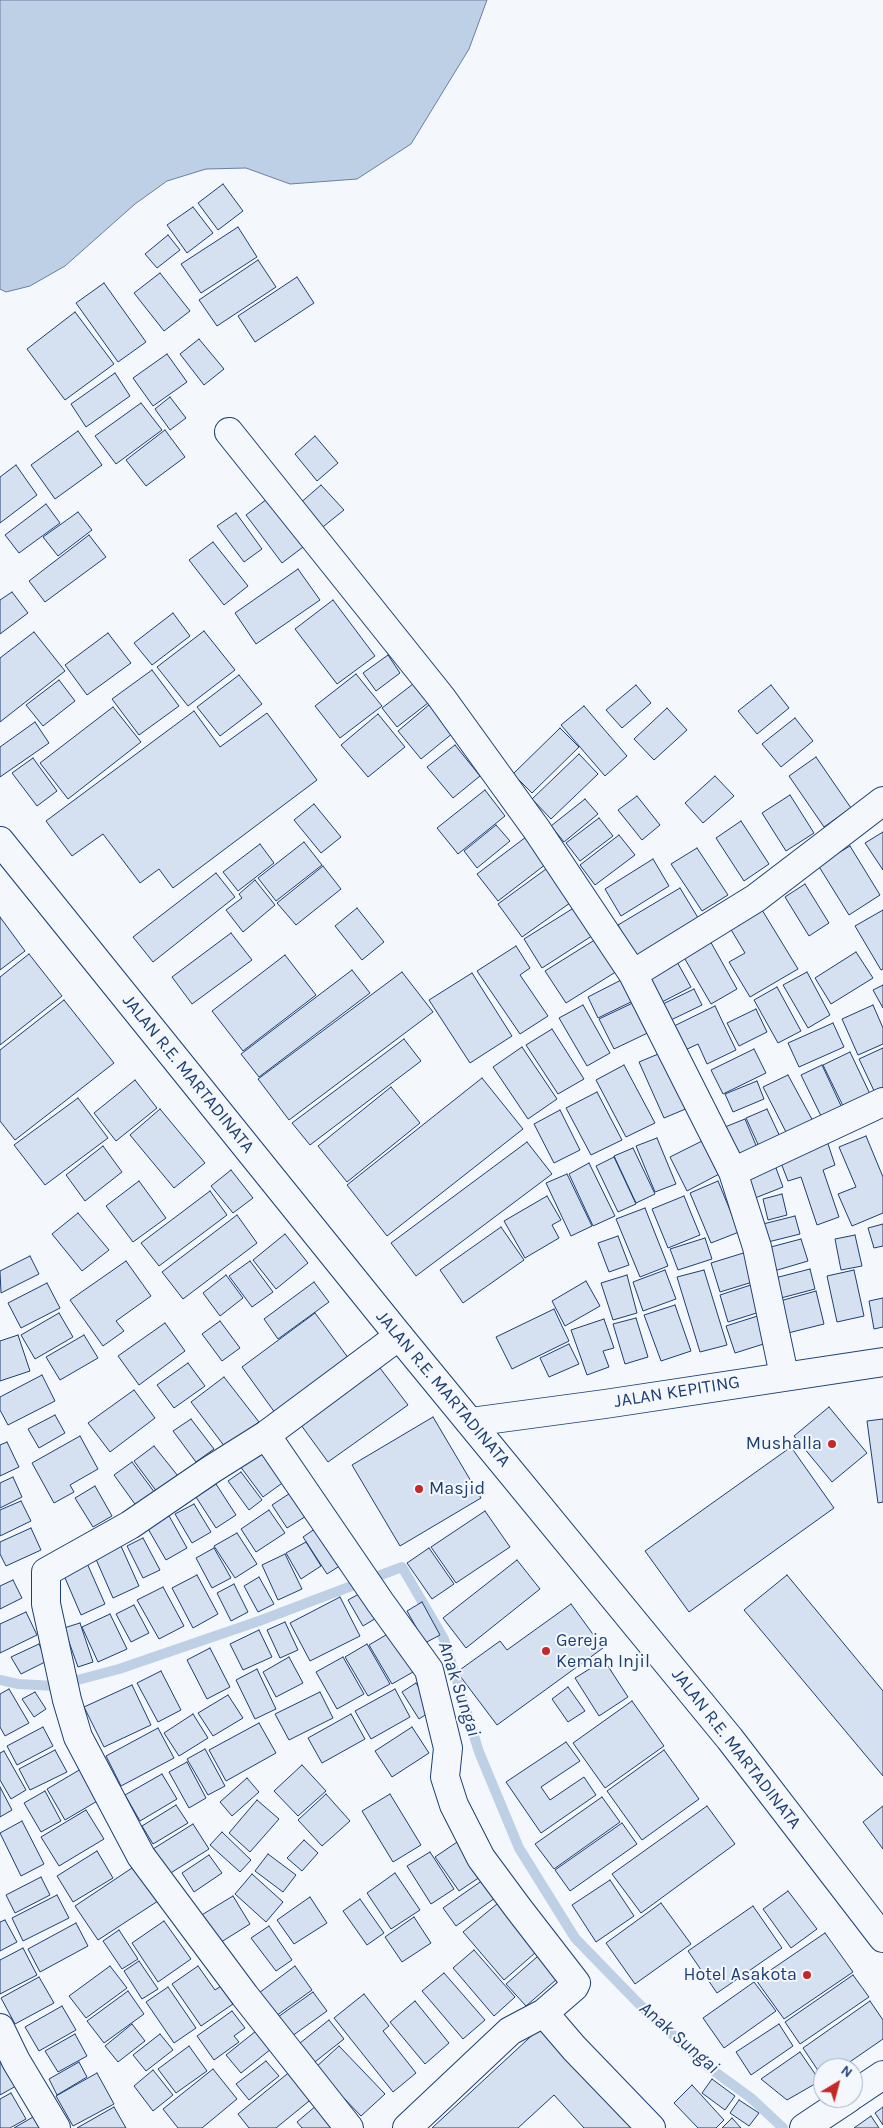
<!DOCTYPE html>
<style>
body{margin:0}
#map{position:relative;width:883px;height:2128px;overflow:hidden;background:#f4f7fb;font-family:Karla,sans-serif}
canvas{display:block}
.north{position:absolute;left:813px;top:2058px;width:50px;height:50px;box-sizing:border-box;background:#f4f7fb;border:1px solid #9eadc5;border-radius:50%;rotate:37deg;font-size:14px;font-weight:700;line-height:20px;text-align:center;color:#1d3f73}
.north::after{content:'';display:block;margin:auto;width:18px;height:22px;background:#c62828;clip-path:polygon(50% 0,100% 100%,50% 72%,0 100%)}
</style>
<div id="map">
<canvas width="883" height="2128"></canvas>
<div class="north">N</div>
</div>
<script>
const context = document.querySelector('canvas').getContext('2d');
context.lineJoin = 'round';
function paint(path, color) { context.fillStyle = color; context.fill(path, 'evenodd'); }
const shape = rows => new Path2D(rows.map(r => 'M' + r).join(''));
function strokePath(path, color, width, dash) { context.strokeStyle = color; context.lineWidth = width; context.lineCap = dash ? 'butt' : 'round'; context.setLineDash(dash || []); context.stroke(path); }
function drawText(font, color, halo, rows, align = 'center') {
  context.font = font + ' Karla,sans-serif'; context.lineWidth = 4; context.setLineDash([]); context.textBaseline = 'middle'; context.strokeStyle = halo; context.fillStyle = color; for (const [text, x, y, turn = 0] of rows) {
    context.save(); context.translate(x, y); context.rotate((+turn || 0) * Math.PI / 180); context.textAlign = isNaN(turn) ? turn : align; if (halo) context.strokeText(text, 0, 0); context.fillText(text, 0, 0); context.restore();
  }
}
const water = shape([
 [0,0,487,0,469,49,411,144,357,179,290,184,246,168,206,169,167,181,135,204,65,266,30,286,6,292,0,289,0,0]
]);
paint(water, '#bed0e5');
strokePath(water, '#687fa3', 1);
strokePath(shape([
 [0,1680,18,1684,55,1686,119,1669,259,1621,402,1567,444,1639,479,1752,519,1848,575,1938,640,2005,707,2066,751,2098,783,2128]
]), '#bed0e5', 10);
const building = shape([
 [223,184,243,211,218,230,198,203,223,184],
 [193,207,213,233,187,253,167,225,193,207],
 [238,227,257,257,201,293,181,264,238,227],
 [168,235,180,250,157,268,145,254,168,235],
 [258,260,276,287,217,326,199,300,258,260],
 [160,273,190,311,164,331,134,293,160,273],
 [297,277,314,303,255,342,238,316,297,277],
 [104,283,146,342,118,362,76,303,104,283],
 [75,312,114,364,65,400,27,349,75,312],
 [199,339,224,369,204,385,180,354,199,339],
 [167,354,187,382,153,406,133,378,167,354],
 [115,373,130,396,86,427,71,404,115,373],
 [170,397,186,418,170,430,155,409,170,397],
 [141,403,162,430,116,464,95,436,141,403],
 [165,430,185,457,146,486,126,460,165,430],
 [78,431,102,465,55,499,31,465,78,431],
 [315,436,338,463,317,481,295,454,315,436],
 [16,465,37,495,0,523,0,477,16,465],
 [321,485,344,510,319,530,298,505,321,485],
 [271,496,307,544,282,563,246,515,271,496],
 [46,504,60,523,19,553,5,535,46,504],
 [78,512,92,530,58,556,43,537,78,512],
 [236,513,262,549,244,562,217,526,236,513],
 [89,535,106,557,45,602,29,581,89,535],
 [213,542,248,586,224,605,189,560,213,542],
 [298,569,320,600,256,644,235,613,298,569],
 [12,592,28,613,0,634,0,600,12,592],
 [333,600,375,656,337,684,295,629,333,600],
 [173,613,190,636,152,665,134,643,173,613],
 [204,631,235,670,188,706,157,667,204,631],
 [34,632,65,671,0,722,0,658,34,632],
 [108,633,131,663,87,695,65,665,108,633],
 [388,655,400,673,376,691,363,673,388,655],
 [152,670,179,706,139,735,112,699,152,670],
 [356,674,382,706,340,738,315,706,356,674],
 [239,675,262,704,220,736,197,707,239,675],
 [59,680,75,701,43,726,26,705,59,680],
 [413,684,428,703,397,727,382,708,413,684],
 [636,685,651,703,622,728,606,710,636,685],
 [771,685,789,708,757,734,738,711,771,685],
 [430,704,453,733,421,759,398,731,430,704],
 [584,706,627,756,605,776,561,725,584,706],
 [113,707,141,742,68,799,40,763,113,707],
 [667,708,687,730,654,760,634,739,667,708],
 [194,711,220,747,267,713,317,780,173,888,159,869,140,883,103,834,72,856,46,821,194,711],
 [378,714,405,747,368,777,341,745,378,714],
 [795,718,813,741,781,767,762,744,795,718],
 [35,722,49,743,0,777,0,747,35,722],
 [560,728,579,747,532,793,513,774,560,728],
 [455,745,480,776,453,798,427,767,455,745],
 [579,754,598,774,551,819,532,799,579,754],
 [816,757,851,808,824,827,789,776,816,757],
 [33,758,57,791,37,806,12,773,33,758],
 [715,776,734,796,703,823,685,803,715,776],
 [485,790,505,816,458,854,437,828,485,790],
 [790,795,814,833,786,851,762,813,790,795],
 [637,796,660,825,642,840,618,810,637,796],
 [585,799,598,814,564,842,551,826,585,799],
 [314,804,341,837,321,853,294,820,314,804],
 [599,818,613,836,580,861,566,843,599,818],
 [741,821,769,864,744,881,716,838,741,821],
 [496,825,510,841,477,868,464,851,496,825],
 [883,832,883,870,865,843,883,832],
 [619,835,635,855,595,885,580,865,619,835],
 [526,837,546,864,498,901,477,874,526,837],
 [304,842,322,865,276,901,258,878,304,842],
 [260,844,274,863,238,891,223,872,260,844],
 [850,846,880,895,849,915,818,865,850,846],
 [697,848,728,895,702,911,671,864,697,848],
 [653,859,669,886,621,916,605,889,653,859],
 [553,864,577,898,522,937,498,904,553,864],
 [323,866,341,889,296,925,277,903,323,866],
 [216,873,235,897,153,962,133,937,216,873],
 [255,880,275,905,243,932,226,910,242,898,239,894,255,880],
 [805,884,829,923,809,936,785,897,805,884],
 [680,888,700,921,637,958,618,925,680,888],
 [580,904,598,932,542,968,524,939,580,904],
 [759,905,798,969,750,997,729,962,745,953,727,923,759,905],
 [357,908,384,942,362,960,335,926,357,908],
 [883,910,883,969,881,970,855,926,883,910],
 [0,917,25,951,0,970,0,917],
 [231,933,252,960,192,1004,172,977,231,933],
 [601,936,622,968,566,1003,545,971,601,936],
 [709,939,737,989,711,1004,682,954,709,939],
 [516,946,530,968,520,975,548,1016,520,1034,477,971,516,946],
 [856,952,873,978,831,1004,815,978,856,952],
 [29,954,62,996,0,1045,0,977,29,954],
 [285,955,316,995,243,1051,212,1011,285,955],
 [676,960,691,987,662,1002,648,975,676,960],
 [352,970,370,993,259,1077,241,1054,352,970],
 [402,972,433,1012,289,1120,258,1079,402,972],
 [807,972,830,1015,808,1028,783,985,807,972],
 [472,973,512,1036,470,1063,429,1000,472,973],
 [625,978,635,1000,598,1018,588,997,625,978],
 [883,985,883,1008,873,990,883,985],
 [777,987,801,1031,778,1043,754,1000,777,987],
 [694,989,702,1005,671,1020,663,1004,694,989],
 [64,1000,114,1063,15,1140,0,1121,0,1050,64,1000],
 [639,1000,654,1030,614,1049,599,1019,639,1000],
 [583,1005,610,1053,587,1066,559,1018,583,1005],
 [873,1005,883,1028,883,1044,858,1055,842,1019,873,1005],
 [715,1006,736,1050,707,1064,698,1044,683,1051,672,1027,715,1006],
 [756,1009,767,1032,739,1046,727,1023,756,1009],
 [833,1023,844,1047,799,1067,788,1043,833,1023],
 [552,1029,584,1079,558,1094,526,1045,552,1029],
 [404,1039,421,1061,310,1145,292,1123,404,1039],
 [522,1047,557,1099,528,1119,493,1067,522,1047],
 [883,1048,883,1092,876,1095,859,1059,883,1048],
 [754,1049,766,1073,723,1094,711,1070,754,1049],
 [663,1052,688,1108,664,1118,639,1062,663,1052],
 [850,1052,871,1096,844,1108,823,1065,850,1052],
 [624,1065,655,1123,626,1137,596,1080,624,1065],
 [822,1065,842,1108,822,1118,801,1075,822,1065],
 [788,1075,814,1123,788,1136,763,1087,788,1075],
 [482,1078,523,1129,387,1236,347,1185,482,1078],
 [135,1080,157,1108,116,1141,94,1113,135,1080],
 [757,1081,764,1099,733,1112,725,1094,757,1081],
 [391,1087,420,1123,347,1182,318,1146,391,1087],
 [597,1092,622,1140,591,1155,566,1108,597,1092],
 [78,1098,108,1138,45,1185,14,1145,78,1098],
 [160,1109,205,1163,174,1188,130,1135,160,1109],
 [767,1109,782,1141,761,1151,746,1118,767,1109],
 [560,1110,580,1150,554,1163,534,1124,560,1110],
 [745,1119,760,1155,735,1165,720,1129,745,1119],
 [866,1136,883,1177,883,1213,852,1226,838,1194,856,1187,839,1147,866,1136],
 [657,1138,676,1184,655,1192,636,1146,657,1138],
 [706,1139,723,1172,687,1191,670,1157,706,1139],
 [827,1141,835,1165,823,1170,839,1217,817,1225,801,1177,788,1181,779,1158,827,1141],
 [527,1142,552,1174,416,1276,391,1243,527,1142],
 [103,1146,122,1172,85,1201,66,1175,103,1146],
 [633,1148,655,1194,636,1203,614,1156,633,1148],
 [614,1157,636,1204,618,1212,596,1166,614,1157],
 [773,1160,783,1187,750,1200,740,1172,773,1160],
 [589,1163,615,1216,593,1226,569,1174,589,1163],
 [231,1170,253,1198,233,1213,211,1186,231,1170],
 [567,1174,592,1226,571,1236,546,1183,567,1174],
 [139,1181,166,1218,133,1242,106,1206,139,1181],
 [718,1181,739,1232,711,1243,690,1193,718,1181],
 [210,1191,227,1215,159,1266,141,1243,210,1191],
 [782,1194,787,1215,768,1220,763,1199,782,1194],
 [547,1196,561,1220,552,1225,559,1238,525,1258,504,1221,547,1196],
 [684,1196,700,1235,668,1248,652,1209,684,1196],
 [645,1208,668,1266,640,1277,616,1219,645,1208],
 [78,1213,109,1250,82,1271,52,1234,78,1213],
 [237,1215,257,1243,183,1299,162,1272,237,1215],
 [795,1216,800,1234,768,1242,763,1224,795,1216],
 [883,1224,883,1246,874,1248,868,1228,883,1224],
 [501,1227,524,1260,463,1303,440,1270,501,1227],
 [285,1234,308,1263,276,1289,253,1260,285,1234],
 [855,1235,862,1266,841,1270,835,1239,855,1235],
 [618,1236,629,1265,609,1272,598,1243,618,1236],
 [705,1238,712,1259,678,1270,670,1249,705,1238],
 [801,1239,808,1261,774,1271,767,1248,801,1239],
 [750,1251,759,1280,720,1292,711,1263,750,1251],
 [30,1256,39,1274,1,1293,0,1271,30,1256],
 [126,1261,151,1296,116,1321,124,1331,103,1346,70,1300,126,1261],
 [250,1261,273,1292,252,1307,229,1276,250,1261],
 [810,1269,815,1289,781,1298,775,1278,810,1269],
 [665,1270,676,1299,643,1311,633,1282,665,1270],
 [704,1270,727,1345,700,1352,677,1277,704,1270],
 [854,1270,864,1316,837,1322,827,1276,854,1270],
 [226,1275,243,1298,220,1316,203,1293,226,1275],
 [627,1275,637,1313,613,1320,601,1283,627,1275],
 [586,1281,600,1306,565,1326,552,1301,586,1281],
 [314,1282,329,1302,278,1339,264,1319,314,1282],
 [47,1283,60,1308,21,1328,8,1303,47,1283],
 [757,1283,766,1310,728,1322,720,1295,757,1283],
 [816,1291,824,1324,788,1333,780,1301,816,1291],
 [883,1298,883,1327,874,1329,869,1301,883,1298],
 [675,1305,691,1351,661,1361,644,1315,675,1305],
 [554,1309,569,1341,512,1369,496,1337,554,1309],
 [59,1313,73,1337,35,1359,21,1335,59,1313],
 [315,1313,352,1363,278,1417,242,1367,315,1313],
 [764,1314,773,1341,735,1353,726,1326,764,1314],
 [636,1318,648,1357,625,1364,613,1324,636,1318],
 [604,1319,614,1348,603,1351,609,1367,587,1375,571,1330,604,1319],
 [220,1321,240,1348,222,1361,202,1334,220,1321],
 [165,1323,185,1351,139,1385,118,1356,165,1323],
 [18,1335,30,1371,0,1381,0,1341,18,1335],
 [84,1335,98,1358,60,1380,46,1357,84,1335],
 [569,1344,579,1364,549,1377,540,1358,569,1344],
 [188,1363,205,1386,174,1408,157,1385,188,1363],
 [380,1368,408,1405,328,1462,301,1425,380,1368],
 [42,1375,55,1401,8,1425,0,1410,0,1397,42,1375],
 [224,1377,259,1422,225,1447,191,1402,224,1377],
 [134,1390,155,1418,110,1452,88,1423,134,1390],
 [829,1407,867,1453,832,1482,794,1436,829,1407],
 [55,1415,65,1433,39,1448,28,1429,55,1415],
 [433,1417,481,1498,400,1546,352,1465,433,1417],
 [191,1419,214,1449,196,1462,173,1431,191,1419],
 [883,1419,883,1502,878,1503,867,1421,883,1419],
 [80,1436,98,1469,70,1485,74,1492,54,1503,32,1463,80,1436],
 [267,1441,292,1476,263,1497,237,1462,267,1441],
 [7,1442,19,1467,0,1476,0,1445,7,1442],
 [154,1446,178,1476,157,1492,134,1461,154,1446],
 [791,1447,834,1508,689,1612,645,1551,791,1447],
 [132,1462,155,1493,137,1507,114,1475,132,1462],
 [241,1472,262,1500,249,1510,228,1481,241,1472],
 [13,1477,22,1497,0,1508,0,1483,13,1477],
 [216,1484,236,1515,216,1528,196,1497,216,1484],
 [95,1486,112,1516,93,1527,75,1498,95,1486],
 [301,1486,316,1510,287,1528,272,1505,301,1486],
 [21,1501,31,1521,0,1536,0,1510,21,1501],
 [194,1504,211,1532,192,1543,175,1514,194,1504],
 [269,1510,285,1533,256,1552,241,1529,269,1510],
 [485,1511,510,1547,456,1583,431,1547,485,1511],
 [168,1514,187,1548,166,1560,147,1527,168,1514],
 [325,1522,349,1560,327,1574,303,1537,325,1522],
 [31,1528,41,1550,6,1566,0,1554,0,1542,31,1528],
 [237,1533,257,1564,235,1578,214,1546,237,1533],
 [143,1538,160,1570,143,1578,127,1546,143,1538],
 [306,1542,321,1566,301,1579,286,1553,306,1542],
 [121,1546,139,1586,113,1598,95,1557,121,1546],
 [214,1548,231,1578,212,1588,196,1558,214,1548],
 [429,1548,454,1584,432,1599,407,1563,429,1548],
 [285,1554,302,1589,278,1600,262,1565,285,1554],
 [517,1560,540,1589,466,1648,443,1618,517,1560],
 [86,1561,105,1604,81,1615,62,1571,86,1561],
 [197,1575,218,1614,193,1628,172,1588,197,1575],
 [787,1575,883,1691,883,1776,744,1610,787,1575],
 [259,1577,274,1604,258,1612,244,1586,259,1577],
 [13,1580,22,1598,0,1609,0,1586,13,1580],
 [234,1584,248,1612,231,1621,217,1593,234,1584],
 [163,1587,184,1626,159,1639,137,1600,163,1587],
 [368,1589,383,1614,363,1626,348,1600,368,1589],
 [340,1597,360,1636,310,1661,290,1623,340,1597],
 [422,1602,440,1635,425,1643,407,1611,422,1602],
 [571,1604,603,1648,497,1725,457,1672,500,1641,507,1650,571,1604],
 [134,1605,149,1633,131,1642,116,1614,134,1605],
 [26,1612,37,1635,0,1653,0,1624,26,1612],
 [110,1614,127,1649,98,1662,82,1627,110,1614],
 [285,1622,298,1650,280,1658,267,1630,285,1622],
 [80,1623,93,1662,78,1667,64,1628,80,1623],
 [259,1630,272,1657,243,1670,230,1644,259,1630],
 [391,1632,413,1672,392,1684,369,1645,391,1632],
 [39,1644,47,1661,21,1674,11,1657,39,1644],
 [367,1644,390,1684,368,1696,345,1657,367,1644],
 [210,1648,230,1687,207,1699,187,1660,210,1648],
 [289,1657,303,1683,276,1697,263,1672,289,1657],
 [343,1657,364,1694,337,1709,316,1672,343,1657],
 [604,1660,628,1697,599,1716,575,1678,604,1660],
 [257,1669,276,1709,255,1719,236,1680,257,1669],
 [161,1671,181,1710,158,1722,137,1683,161,1671],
 [416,1683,433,1710,419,1719,402,1692,416,1683],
 [132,1685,151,1725,104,1747,84,1707,132,1685],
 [568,1687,585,1711,568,1722,552,1699,568,1687],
 [9,1689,29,1723,5,1736,0,1727,0,1694,9,1689],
 [395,1689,410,1717,371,1739,355,1711,395,1689],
 [35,1692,46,1709,34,1717,22,1699,35,1692],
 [320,1692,333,1718,289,1740,275,1714,320,1692],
 [228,1695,243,1718,213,1736,198,1713,228,1695],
 [632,1701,664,1746,605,1788,573,1743,632,1701],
 [193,1714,208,1738,179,1756,164,1733,193,1714],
 [351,1714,365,1739,322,1763,308,1738,351,1714],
 [259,1723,276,1753,226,1781,209,1750,259,1723],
 [43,1727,53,1746,17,1765,7,1746,43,1727],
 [412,1727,429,1753,392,1777,375,1751,412,1727],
 [158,1728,174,1758,121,1786,106,1756,158,1728],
 [566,1742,580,1761,541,1787,550,1800,584,1777,596,1795,541,1833,506,1782,566,1742],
 [205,1749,225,1786,208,1795,187,1759,205,1749],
 [55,1750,67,1772,30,1790,19,1769,55,1750],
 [664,1750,699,1799,642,1840,607,1791,664,1750],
 [4,1751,26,1790,11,1799,0,1780,0,1753,4,1751],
 [187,1762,206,1798,189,1808,169,1772,187,1762],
 [302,1765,326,1791,298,1816,274,1791,302,1765],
 [81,1769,99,1800,65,1820,47,1789,81,1769],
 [162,1774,177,1799,140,1821,125,1795,162,1774],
 [247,1778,259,1792,232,1816,220,1802,247,1778],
 [0,1787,12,1810,0,1817,0,1787],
 [45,1791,61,1821,41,1832,24,1803,45,1791],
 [326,1794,350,1821,322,1846,298,1820,326,1794],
 [390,1794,421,1845,393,1862,362,1811,390,1794],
 [602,1797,620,1822,554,1869,535,1844,602,1797],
 [257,1800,279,1819,250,1852,229,1833,257,1800],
 [176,1805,188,1823,153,1844,142,1826,176,1805],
 [707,1806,735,1844,641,1913,612,1874,707,1806],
 [883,1806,883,1849,863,1822,883,1806],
 [86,1810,104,1839,59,1866,41,1837,86,1810],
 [22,1821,44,1864,21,1876,0,1833,22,1821],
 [622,1823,637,1844,570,1891,555,1870,622,1823],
 [193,1824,209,1849,169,1874,153,1849,193,1824],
 [222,1832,251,1860,240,1872,210,1845,222,1832],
 [466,1836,489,1871,459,1891,435,1857,466,1836],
 [304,1840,318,1853,302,1871,287,1858,304,1840],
 [97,1851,113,1878,73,1902,57,1876,97,1851],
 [430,1852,454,1889,431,1904,407,1866,430,1852],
 [268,1854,296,1875,283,1892,255,1871,268,1854],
 [209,1855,222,1873,194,1892,182,1873,209,1855],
 [135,1866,158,1901,98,1940,75,1906,135,1866],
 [395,1873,420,1910,391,1929,367,1893,395,1873],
 [252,1874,283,1902,266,1922,235,1894,252,1874],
 [41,1877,50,1895,15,1913,6,1895,41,1877],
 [483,1880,495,1898,456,1926,443,1908,483,1880],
 [610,1880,634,1916,596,1942,572,1905,610,1880],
 [788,1891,817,1929,791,1948,763,1909,788,1891],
 [57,1895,69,1918,23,1941,12,1918,57,1895],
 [233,1896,250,1924,218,1944,200,1916,233,1896],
 [310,1897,327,1923,294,1944,277,1920,310,1897],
 [360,1899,384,1933,367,1945,343,1911,360,1899],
 [503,1899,543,1946,504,1980,463,1932,503,1899],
 [661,1903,691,1944,635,1984,606,1943,661,1903],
 [753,1906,782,1948,717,1993,688,1951,753,1906],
 [414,1917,431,1943,402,1962,385,1937,414,1917],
 [5,1920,17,1942,0,1951,0,1922,5,1920],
 [164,1921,191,1959,158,1982,132,1943,164,1921],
 [76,1923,88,1946,40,1972,28,1949,76,1923],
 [269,1926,292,1960,276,1971,251,1938,269,1926],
 [119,1930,138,1959,122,1969,103,1941,119,1930],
 [825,1933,853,1972,784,2019,756,1980,825,1933],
 [23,1948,37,1975,0,1994,0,1960,23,1948],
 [474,1950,515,1997,494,2016,453,1968,474,1950],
 [545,1950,565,1972,526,2006,506,1984,545,1950],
 [139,1961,158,1989,142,1999,124,1971,139,1961],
 [110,1966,127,1988,86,2018,69,1996,110,1966],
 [198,1966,215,1990,221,1986,233,2004,201,2026,172,1984,198,1966],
 [295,1966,312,1990,276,2016,259,1993,295,1966],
 [444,1973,485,2020,463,2039,422,1991,444,1973],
 [853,1975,869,1997,800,2044,785,2022,853,1975],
 [39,1977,54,2003,15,2024,1,1998,39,1977],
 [754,1982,776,2011,724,2048,703,2018,754,1982],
 [168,1987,196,2028,174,2043,146,2002,168,1987],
 [128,1991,144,2014,104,2043,87,2021,128,1991],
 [313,1992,327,2011,292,2036,278,2017,313,1992],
 [364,1994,389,2026,383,2031,416,2073,393,2092,334,2018,364,1994],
 [415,2001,449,2043,425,2064,390,2022,415,2001],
 [870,2001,883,2020,883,2039,841,2068,823,2068,823,2078,803,2048,870,2001],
 [62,2006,76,2030,39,2051,25,2027,62,2006],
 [232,2011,245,2028,234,2036,239,2042,214,2060,197,2036,232,2011],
 [554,2015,659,2128,584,2128,554,2095,518,2128,432,2128,554,2015],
 [329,2020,344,2039,311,2065,295,2047,329,2020],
 [132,2024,145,2041,118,2062,105,2046,132,2024],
 [779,2024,793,2046,751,2075,736,2052,779,2024],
 [256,2031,271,2049,241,2073,226,2055,256,2031],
 [75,2034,87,2056,58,2072,45,2051,75,2034],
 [160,2034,173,2050,146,2071,133,2055,160,2034],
 [189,2046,207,2071,176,2093,158,2069,189,2046],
 [339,2046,385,2094,361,2116,315,2068,339,2046],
 [800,2052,820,2081,787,2100,761,2079,800,2052],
 [0,2059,16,2086,0,2095,0,2059],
 [266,2061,279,2076,249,2100,236,2084,266,2061],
 [79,2062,87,2077,57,2095,49,2079,79,2062],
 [213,2069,237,2099,202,2128,178,2128,163,2109,213,2069],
 [153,2070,173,2095,153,2111,134,2086,153,2070],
 [292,2070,314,2097,276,2128,249,2128,238,2114,292,2070],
 [97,2073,114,2104,73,2126,56,2096,97,2073],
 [712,2079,735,2096,725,2110,702,2093,712,2079],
 [692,2085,724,2120,716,2128,698,2128,674,2103,692,2085],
 [11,2093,26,2119,10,2128,0,2128,0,2099,11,2093],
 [739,2100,759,2113,749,2126,730,2113,739,2100],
 [317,2105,337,2128,302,2128,297,2122,317,2105],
 [114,2107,126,2128,77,2128,114,2107],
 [883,2107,883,2125,875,2113,883,2107],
 [871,2116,879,2128,854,2128,871,2116],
 [33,2117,40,2128,14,2128,33,2117],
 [732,2118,741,2128,722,2128,732,2118]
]);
paint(building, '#d5e0f0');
strokePath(building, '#1d3f73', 1);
const street = shape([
 [229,432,441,697,537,830,633,974,733,1172,757,1247,784,1375],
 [633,974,756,898,883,801],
 [733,1172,883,1102],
 [266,1435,380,1602,429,1670,448,1748,445,1777,454,1805,481,1858,518,1908,576,1983,574,1987,544,2013,574,2048,651,2128],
 [0,2028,16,2061,56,2128],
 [349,2128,245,1996,141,1856,78,1737,67,1700,46,1604,46,1572,130,1525,212,1469,266,1435,399,1336],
 [407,2128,510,2031,544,2013]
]);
const secondary = shape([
 [471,1422,605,1404,883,1362],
 [853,2095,883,2075],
 [804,2128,849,2098]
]);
const highway = shape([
 [0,841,399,1336,730,1739,883,1938]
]);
strokePath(street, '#1d3f73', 30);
strokePath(secondary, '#1d3f73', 30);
strokePath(highway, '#1d3f73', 30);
strokePath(street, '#f4f7fb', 28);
strokePath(secondary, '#f4f7fb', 28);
strokePath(highway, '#f4f7fb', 28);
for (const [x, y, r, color] of [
 [832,1444,5,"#c62828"],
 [419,1489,5,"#c62828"],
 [546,1651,5,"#c62828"],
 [807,1975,5,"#c62828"]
]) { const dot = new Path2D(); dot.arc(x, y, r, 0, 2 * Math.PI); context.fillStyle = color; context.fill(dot); strokePath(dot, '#f4f7fb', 2); }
drawText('18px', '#1d3f73', '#f4f7fb', [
 ["JALAN R.E. MARTADINATA",188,1074,51],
 ["JALAN R.E. MARTADINATA",443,1389,50],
 ["JALAN KEPITING",677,1392,-9],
 ["JALAN R.E. MARTADINATA",736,1749,52]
]);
drawText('18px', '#1d3f73', '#f4f7fb', [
 ["Mushalla",822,1444],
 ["Masjid",429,1489,"left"],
 ["Gereja",556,1641,"left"],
 ["Kemah Injil",556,1662,"left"],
 ["Hotel Asakota",797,1975]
], 'right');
drawText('italic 19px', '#1d3f73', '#f4f7fb', [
 ["Anak Sungai",459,1689,72],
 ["Anak Sungai",679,2038,41]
]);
</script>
